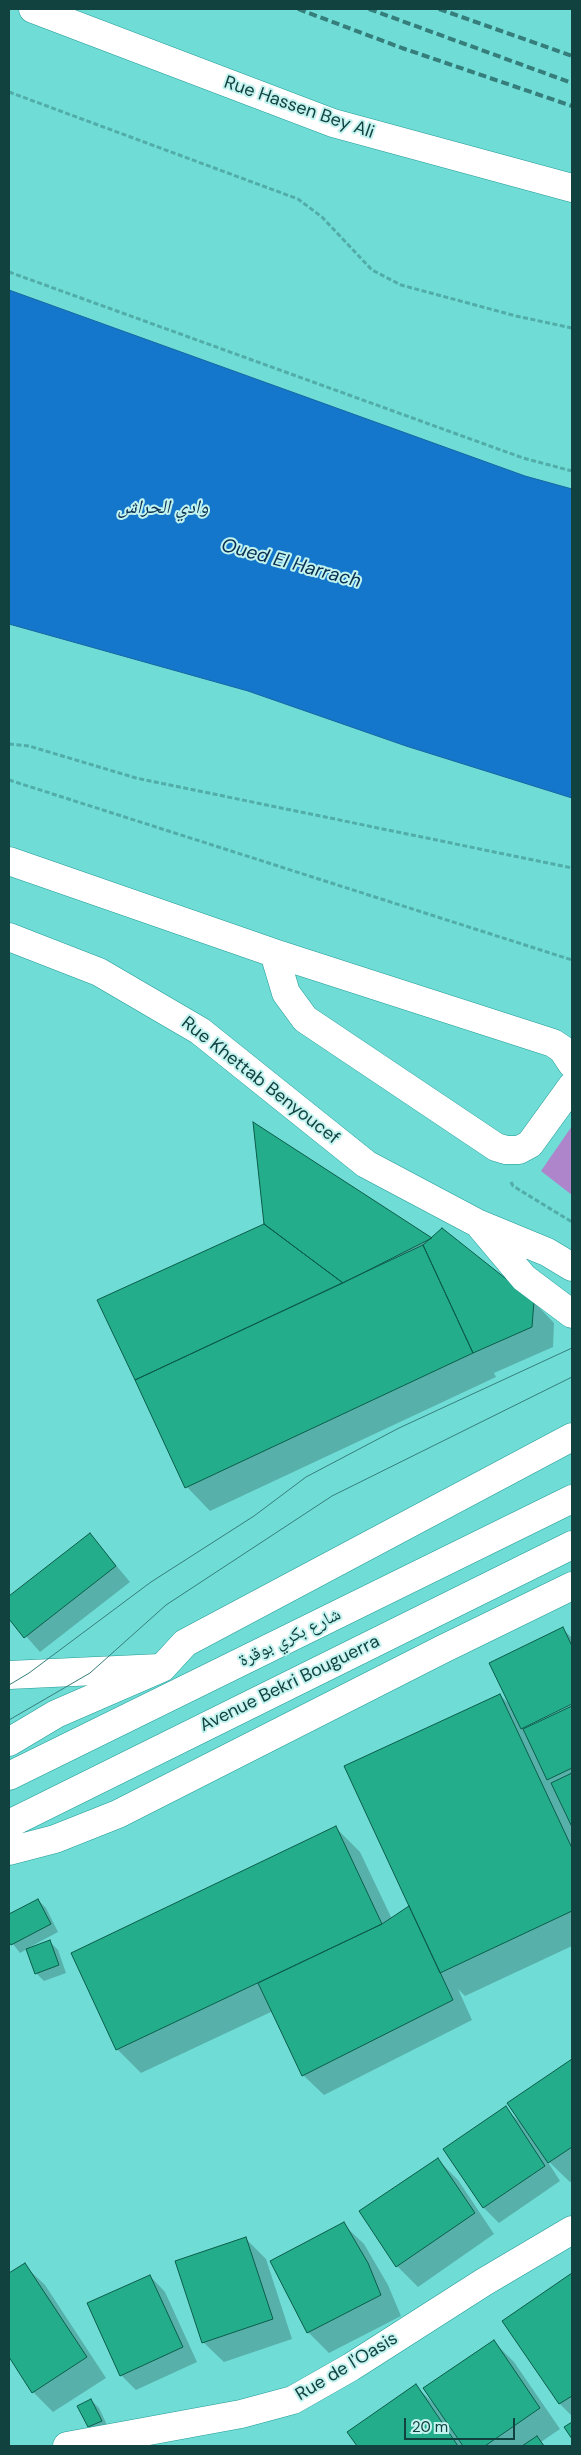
<!DOCTYPE html>
<meta charset="utf-8">
<style>
body{margin:0}
#map{position:relative;width:581px;height:2455px;overflow:hidden;background:#6fdcd6;font-family:"DM Sans",sans-serif}
canvas{display:block}
.frame{position:absolute;inset:0;border:10px solid #124240;pointer-events:none}
.scale{position:absolute;left:404px;top:2418px;width:111px;height:22px;box-sizing:border-box;border:2px solid #124240;border-top:0;padding-left:6px;font-size:15px;line-height:18px;white-space:nowrap;color:#124240;-webkit-text-stroke:4px #c2f3ef;paint-order:stroke}
</style>
<div id="map">
<canvas width="581" height="2455"></canvas>
<div class="frame"></div>
<div class="scale">20 m</div>
</div>
<script>
const context = document.querySelector('canvas').getContext('2d');
context.lineJoin = 'round';
function paint(path, color) { context.fillStyle = color; context.fill(path, 'evenodd'); }
const shape = rows => new Path2D(rows.map(r => 'M' + r).join(''));
function strokePath(path, color, width, dash) { context.strokeStyle = color; context.lineWidth = width; context.lineCap = dash ? 'butt' : 'round'; context.setLineDash(dash || []); context.stroke(path); }
function drawText(font, color, halo, rows, align = 'center') {
  context.font = font + ' "DM Sans","Noto Naskh Arabic",sans-serif'; context.lineWidth = 4; context.setLineDash([]); context.textBaseline = 'middle'; context.strokeStyle = halo; context.fillStyle = color; for (const [text, x, y, turn = 0] of rows) {
    context.save(); context.translate(x, y); context.rotate((+turn || 0) * Math.PI / 180); context.textAlign = isNaN(turn) ? turn : align; if (halo) context.strokeText(text, 0, 0); context.fillText(text, 0, 0); context.restore();
  }
}
paint(shape([
 [572,1126,572,1195,541,1171]
]), '#ae84cb');
const water = shape([
 [9,290,525,476,572,489,572,798,406,746,248,691,9,624,9,290]
]);
paint(water, '#1577cb');
strokePath(water, '#1467a1', 1);
paint(shape([
 [265,1225,432,1240,534,1302,554,1323,553,1347,494,1373,496,1377,210,1511,187,1487,99,1301],
 [90,1534,130,1582,40,1652,9,1617,9,1597],
 [563,1629,572,1638,572,1702,527,1724,527,1727,572,1705,572,1946,465,1996,458,1989,472,2020,324,2095,303,2075,273,2011,141,2073,117,2049,336,1828,360,1852,392,1919,408,1907,500,1695,511,1706],
 [38,1900,46,1908,58,1932,28,1948,50,1942,58,1950,66,1973,44,1981,36,1973,27,1949,20,1953,9,1939,9,1916],
 [572,2060,572,2181,570,2182,546,2159,560,2181,499,2223,484,2208,445,2149,505,2108,522,2124,509,2103],
 [438,2160,458,2180,494,2234,418,2287,397,2266,361,2212],
 [343,2224,364,2244,388,2285,401,2316,329,2353,308,2332],
 [245,2238,266,2259,292,2339,224,2362,203,2342],
 [24,2265,45,2285,106,2378,53,2412,33,2392,9,2355,9,2275],
 [572,2274,572,2416,560,2404,504,2321],
 [150,2276,165,2292,197,2362,136,2390,121,2375],
 [494,2342,514,2362,560,2429,541,2442,545,2446,358,2446,349,2432,416,2386,435,2405],
 [91,2400,99,2408,109,2429,97,2434,89,2426]
]), '#0003');
const building = shape([
 [253,1122,432,1238,343,1283,264,1224,253,1122],
 [264,1224,343,1283,135,1380,97,1300,264,1224],
 [442,1228,534,1301,532,1327,473,1353,423,1245,442,1228],
 [423,1245,473,1353,185,1488,135,1380,423,1245],
 [90,1533,116,1566,24,1638,9,1619,9,1596,90,1533],
 [563,1627,572,1646,572,1704,521,1729,489,1663,563,1627],
 [500,1694,572,1848,572,1911,440,1973,344,1766,500,1694],
 [572,1706,572,1768,547,1780,523,1729,572,1706],
 [572,1773,572,1827,551,1783,572,1773],
 [336,1826,382,1924,116,2050,71,1953,336,1826],
 [38,1899,51,1924,11,1945,9,1942,9,1914,38,1899],
 [409,1906,453,2000,302,2076,258,1983,382,1924,409,1906],
 [50,1940,59,1965,35,1974,26,1949,50,1940],
 [572,2059,572,2147,548,2163,507,2103,572,2059],
 [506,2106,545,2166,483,2208,443,2149,506,2106],
 [438,2158,475,2213,396,2267,359,2211,438,2158],
 [344,2222,368,2263,381,2295,307,2333,270,2261,344,2222],
 [246,2237,273,2319,202,2343,175,2261,246,2237],
 [25,2263,87,2357,32,2393,9,2357,9,2273,25,2263],
 [572,2273,572,2396,559,2404,502,2321,572,2273],
 [150,2275,183,2347,120,2376,87,2303,150,2275],
 [494,2340,540,2408,485,2446,463,2446,423,2388,494,2340],
 [416,2384,458,2446,357,2446,347,2432,416,2384],
 [91,2399,102,2421,88,2427,77,2406,91,2399],
 [572,2422,572,2439,564,2427,572,2422],
 [537,2436,544,2446,522,2446,537,2436]
]);
paint(building, '#24ad8b');
strokePath(building, '#0a5d49', 1);
const minor = shape([
 [9,861,274,953,553,1043,562,1049,572,1064],
 [274,953,286,993,305,1019,496,1147,506,1150,519,1150,530,1144,572,1086],
 [9,1675,160,1668],
 [67,2446,241,2414,293,2400,351,2367,484,2282,572,2230]
]);
const major = shape([
 [33,9,333,123,572,188],
 [9,937,99,972,200,1031,366,1164,479,1224,547,1252,572,1267],
 [481,1227,524,1278,572,1314]
]);
const highway = shape([
 [9,1742,56,1714,162,1668,185,1643,572,1437],
 [9,1776,572,1499],
 [9,1824,572,1545],
 [9,1851,55,1839,118,1814,443,1649,572,1586]
]);
strokePath(minor, '#219b96', 29);
strokePath(major, '#219b96', 29);
strokePath(highway, '#219b96', 29);
strokePath(shape([
 [9,92,298,199,322,217,372,270,401,285,516,316,572,328],
 [9,272,523,458,572,471],
 [9,744,29,746,136,778,572,868],
 [9,780,572,960],
 [511,1182,513,1186,572,1222]
]), '#52aca7', 3, [5, 2.5]);
strokePath(minor, '#fff', 28);
strokePath(major, '#fff', 28);
strokePath(highway, '#fff', 28);
strokePath(shape([
 [9,1685,29,1673,151,1582,254,1516,306,1477,399,1428,572,1348],
 [9,1720,90,1673,166,1605,332,1496,572,1377]
]), '#367e7b', 1);
strokePath(shape([
 [298,9,402,48,572,106],
 [369,9,572,83],
 [439,9,572,56]
]), '#367e7b', 4, [8, 4]);
drawText('18px', '#124240', '#c2f3ef', [
 ["Rue Hassen Bey Ali",299,108,19],
 ["Rue Khettab Benyoucef",260,1081,38],
 ["شارع بكري بوقرة",290,1638,-26],
 ["Avenue Bekri Bouguerra",290,1684,-26],
 ["Rue de l'Oasis",347,2367,-31]
]);
drawText('italic 19px', '#092e50', '#c2f3ef', [
 ["وادي الحراش",163,508],
 ["Oued El Harrach",291,564,15]
]);
</script>
